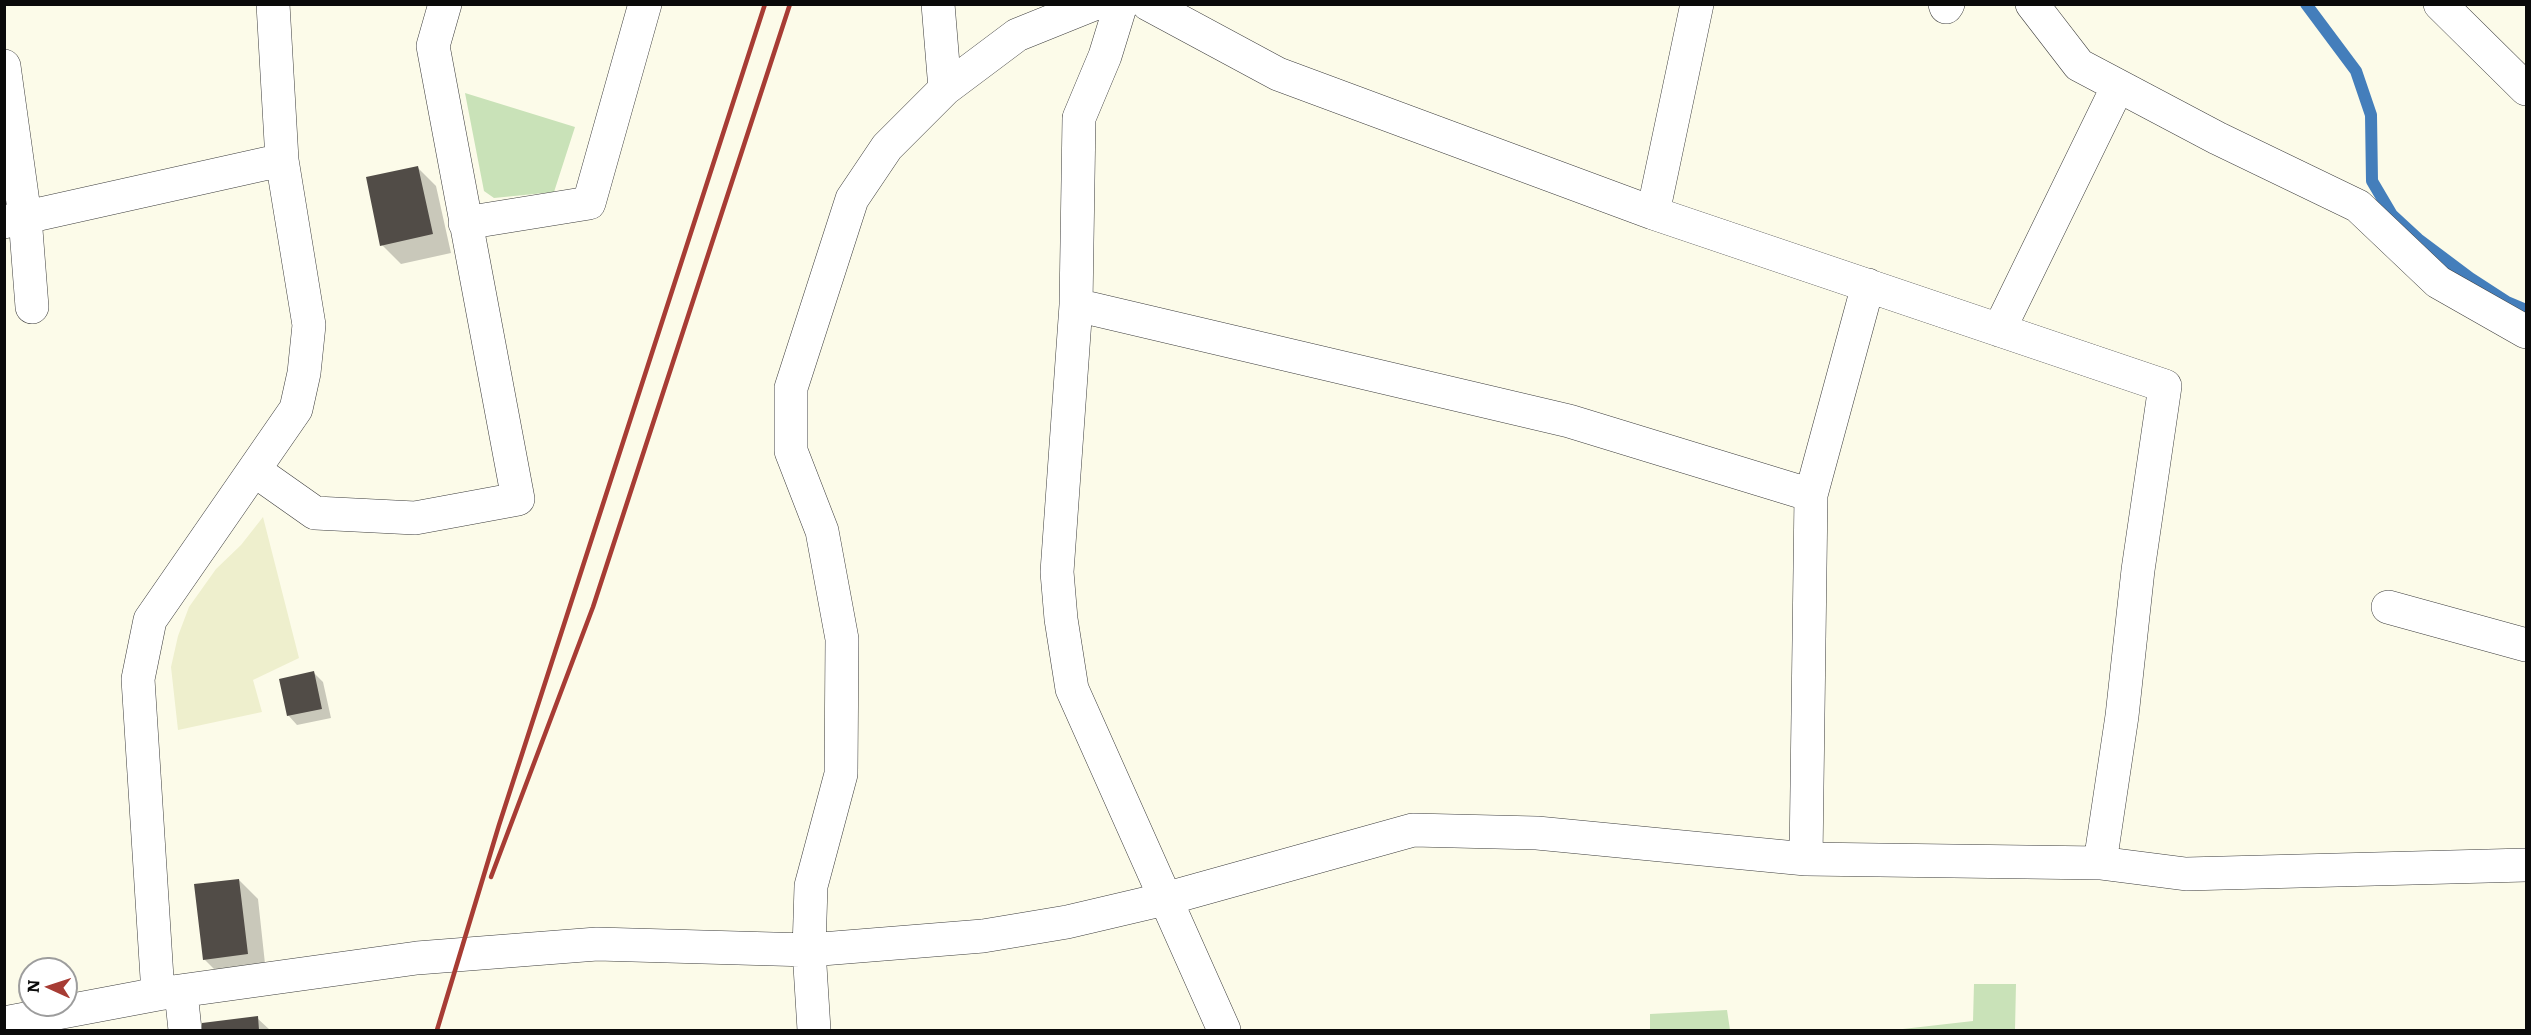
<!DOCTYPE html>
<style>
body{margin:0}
#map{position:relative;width:2531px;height:1035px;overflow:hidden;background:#fcfbe9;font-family:Literata,serif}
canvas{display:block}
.frame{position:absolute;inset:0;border:6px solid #0a0a0a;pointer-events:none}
.north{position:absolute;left:18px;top:957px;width:60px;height:60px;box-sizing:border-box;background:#fff;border:2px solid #9d9d9d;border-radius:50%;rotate:273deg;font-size:16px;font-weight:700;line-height:24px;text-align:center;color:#0a0a0a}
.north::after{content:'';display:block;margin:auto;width:21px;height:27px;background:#a73c34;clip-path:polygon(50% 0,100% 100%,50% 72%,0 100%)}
</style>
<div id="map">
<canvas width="2531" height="1035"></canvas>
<div class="frame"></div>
<div class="north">N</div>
</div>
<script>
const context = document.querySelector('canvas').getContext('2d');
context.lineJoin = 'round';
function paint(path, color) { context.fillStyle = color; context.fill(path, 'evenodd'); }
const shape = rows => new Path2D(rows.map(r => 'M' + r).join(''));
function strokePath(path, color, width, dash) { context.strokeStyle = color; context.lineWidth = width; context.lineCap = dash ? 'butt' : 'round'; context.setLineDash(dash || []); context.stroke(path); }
paint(shape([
 [263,517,299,658,253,680,262,712,178,730,171,667,178,636,189,607,216,569,241,545]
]), '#eeefcd');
paint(shape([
 [465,93,575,127,554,192,494,198,484,191],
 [1974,984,2016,984,2015,1030,1894,1030,1973,1021],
 [1727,1010,1730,1030,1650,1030,1650,1014]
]), '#c9e2b8');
paint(shape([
 [417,167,436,186,451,253,401,264,382,245],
 [314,673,323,682,331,718,297,725,288,715],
 [239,880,258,899,266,973,223,978,204,959],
 [257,1018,270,1030,204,1030,203,1024]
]), '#0003');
strokePath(shape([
 [2306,4,2356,71,2371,115,2372,181,2392,215,2418,239,2470,278,2507,302,2526,310]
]), '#447ebb', 12);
paint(shape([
 [418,166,433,234,380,246,366,177],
 [314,671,322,709,287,716,279,679],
 [239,879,248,954,203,960,194,884],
 [258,1016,259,1030,202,1030,202,1023]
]), '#514c47');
const minor = shape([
 [1121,4,1105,56,1079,118,1076,305,1057,572,1061,619,1072,689,1224,1030],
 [1148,4,1278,74,1653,213,2165,386,2138,570,2122,716,2100,863],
 [1945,4,1946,7,1948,4],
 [2032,4,2079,65,2217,138,2358,206,2438,282,2526,332],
 [2440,4,2526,89],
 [4,66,25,217,32,307],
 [945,89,1017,35,1094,4],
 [1653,213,1697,4],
 [4,222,282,160],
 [465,223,589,203,645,4],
 [1076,305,1569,421,1811,495,1806,859],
 [1999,330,2118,86],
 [254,470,315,513,415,518,518,499,433,46,445,4],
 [1811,495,1868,285],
 [2388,607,2526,645],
 [181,992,185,1030],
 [158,994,138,679,150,620,296,409,304,373,309,325,282,160,273,4],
 [4,1023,158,994,417,958,597,944,809,950,983,936,1067,922,1165,899,1413,830,1537,833,1806,859,2100,863,2186,874,2526,865],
 [814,1030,809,950,811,886,841,774,842,639,822,531,791,451,791,388,852,199,887,147,945,89,938,4]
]);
strokePath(minor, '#3d3d3d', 34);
strokePath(minor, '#fff', 33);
strokePath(shape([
 [491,877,593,607,790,4],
 [437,1030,499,825,765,4]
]), '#a73c34', 4.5);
</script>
